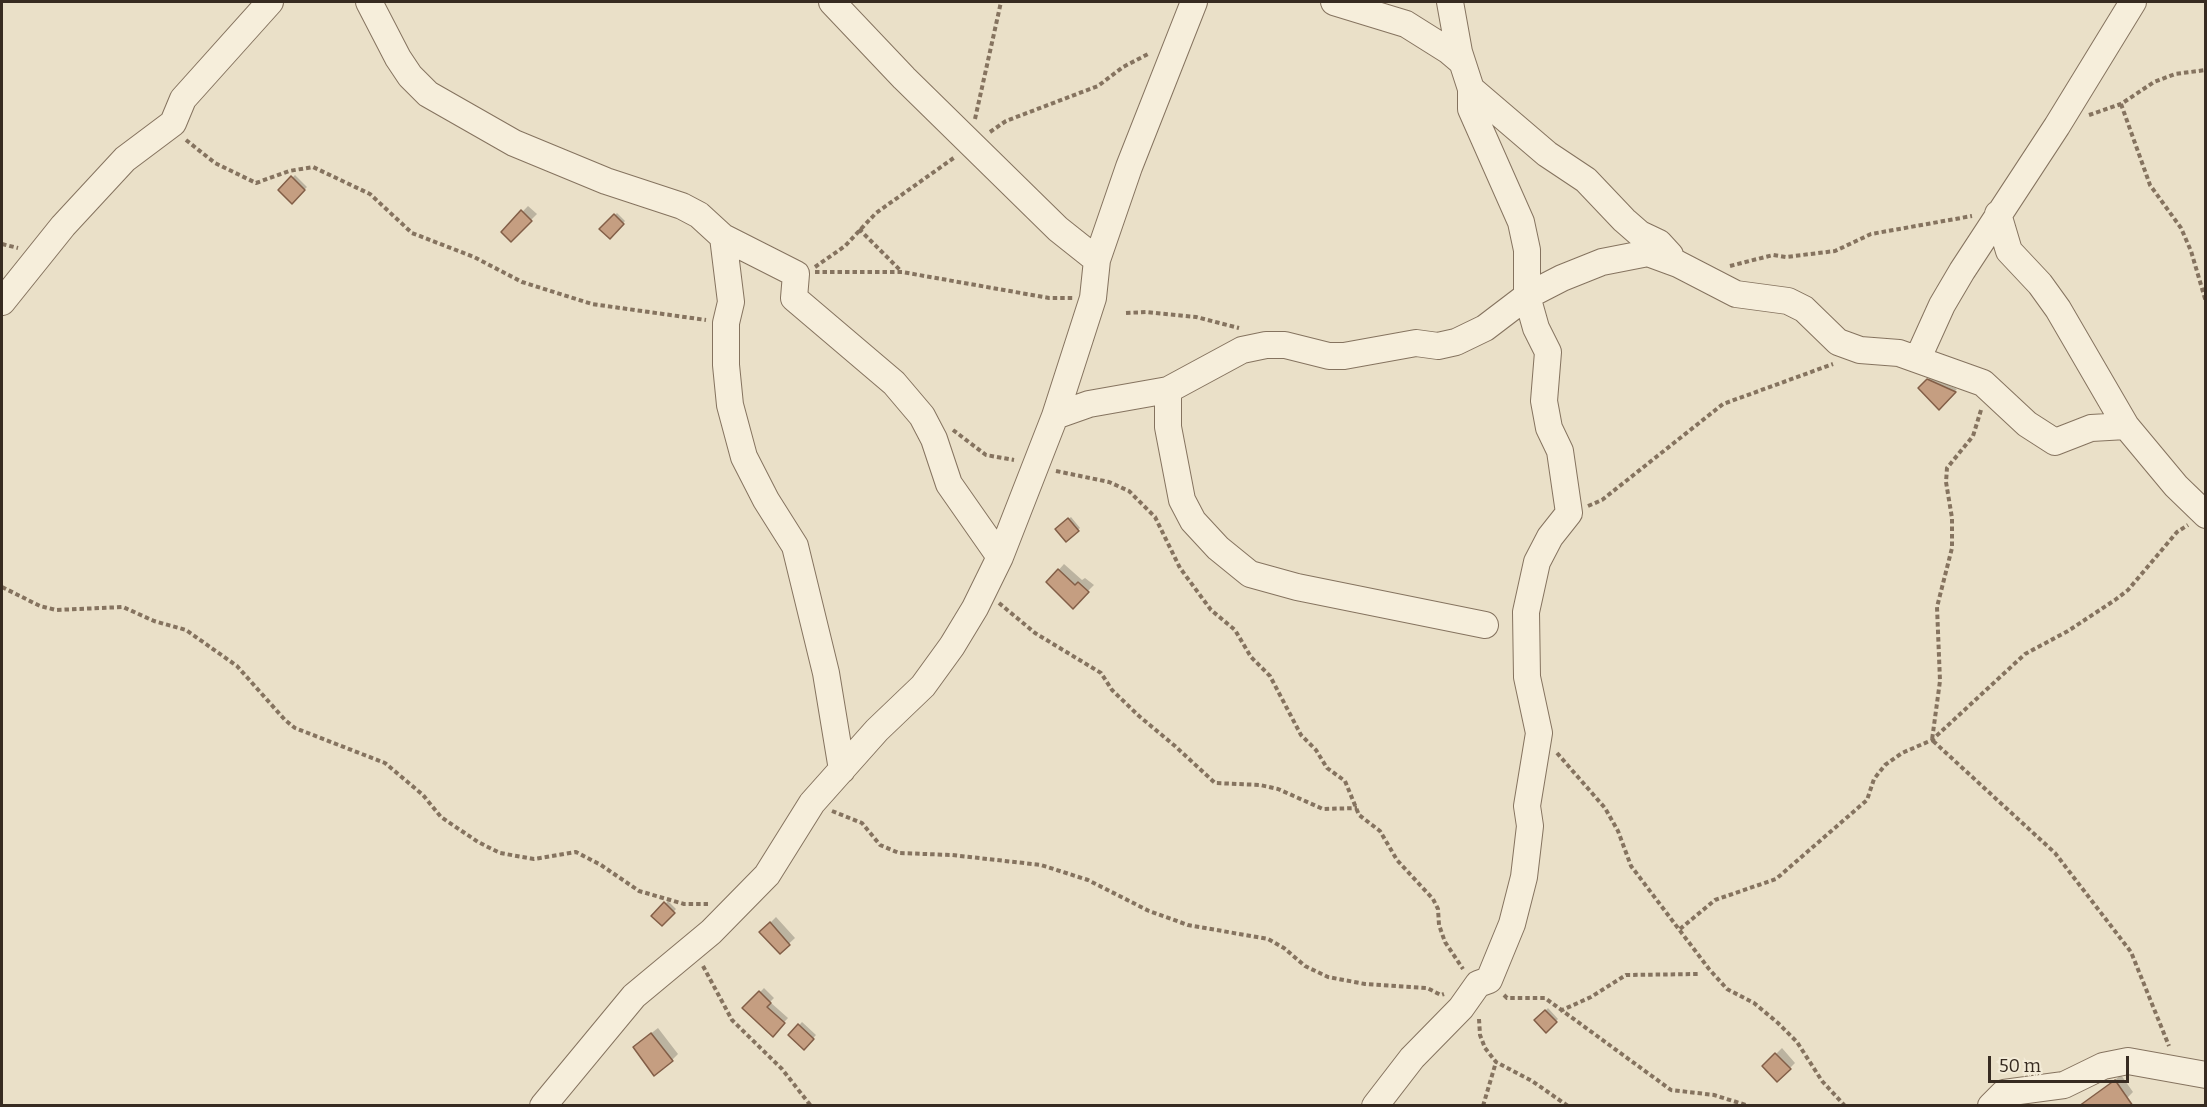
<!DOCTYPE html>
<style>
body{margin:0}
#map{position:relative;width:2207px;height:1107px;overflow:hidden;background:#eae0c8;font-family:Bitter,serif}
canvas{display:block}
.frame{position:absolute;inset:0;border:3px solid #372b21;pointer-events:none}
.scale{position:absolute;left:1988px;top:1056px;width:141px;height:27px;box-sizing:border-box;border:3px solid #372b21;border-top:0;padding-left:8px;font-size:18px;line-height:21px;white-space:nowrap;color:#372b21;-webkit-text-stroke:4px #f3ebd7;paint-order:stroke}
</style>
<div id="map">
<canvas width="2207" height="1107"></canvas>
<div class="frame"></div>
<div class="scale">50 m</div>
</div>
<script>
const context = document.querySelector('canvas').getContext('2d');
context.lineJoin = 'round';
function paint(path, color) { context.fillStyle = color; context.fill(path, 'evenodd'); }
const shape = rows => new Path2D(rows.map(r => 'M' + r).join(''));
function strokePath(path, color, width, dash) { context.strokeStyle = color; context.lineWidth = width; context.lineCap = dash ? 'butt' : 'round'; context.setLineDash(dash || []); context.stroke(path); }
paint(shape([
 [295,175,307,187,292,202,280,190],
 [528,206,537,214,511,240,503,232],
 [617,213,625,221,610,237,602,229],
 [1930,377,1957,389,1939,408,1920,388],
 [1071,517,1080,528,1066,540,1057,529],
 [1064,564,1082,580,1085,578,1094,585,1073,606,1048,582],
 [668,901,676,909,662,924,654,916],
 [776,917,795,938,780,952,761,932],
 [764,988,774,998,770,1002,788,1018,773,1034,745,1008],
 [1548,1008,1558,1019,1546,1031,1536,1020],
 [802,1022,816,1035,804,1048,790,1035],
 [658,1028,678,1054,672,1060,640,1042],
 [1782,1048,1795,1063,1778,1080,1764,1066],
 [2121,1075,2133,1092,2127,1098,2083,1106]
]), '#0003');
const building = shape([
 [291,176,305,190,292,204,278,190,291,176],
 [521,210,532,221,511,242,501,232,521,210],
 [614,214,624,224,610,239,599,229,614,214],
 [1927,379,1956,392,1939,410,1918,388,1927,379],
 [1068,518,1079,531,1066,542,1055,529,1068,518],
 [1058,569,1075,585,1078,582,1089,592,1073,609,1046,582,1058,569],
 [664,902,675,913,662,926,651,916,664,902],
 [770,922,790,945,780,954,759,932,770,922],
 [759,991,771,1003,767,1007,785,1023,773,1037,742,1008,759,991],
 [1545,1010,1557,1022,1546,1033,1534,1020,1545,1010],
 [798,1024,814,1039,804,1050,788,1035,798,1024],
 [651,1033,673,1061,654,1076,633,1047,651,1033],
 [1775,1053,1791,1069,1777,1082,1762,1066,1775,1053],
 [2115,1080,2133,1106,2079,1106,2115,1080]
]);
paint(building, '#c59e81');
strokePath(building, '#825e47', 1.5);
const minor = shape([
 [369,2,398,58,410,76,428,94,514,143,606,181,682,206,699,215,723,237,796,274,794,298,894,383,922,416,934,439,949,484,1000,557],
 [832,2,904,78,1058,229,1097,260],
 [1334,2,1406,24,1449,51,1462,62],
 [1471,89,1547,154,1586,180,1624,220,1640,234,1659,243,1670,255],
 [1998,214,2009,251,2040,284,2058,309,2126,426,2176,486,2206,515],
 [723,237,731,302,726,323,726,365,730,405,744,457,766,500,795,546,826,673,842,770],
 [2,302,63,226,125,159,173,123,183,99,270,2],
 [1918,358,1942,305,1962,271,2057,126,2133,2],
 [1168,390,1168,427,1182,500,1193,521,1218,548,1250,574,1297,587,1485,625],
 [1055,416,1089,404,1168,390,1242,350,1266,345,1285,345,1329,356,1344,356,1416,343,1438,346,1456,342,1485,328,1527,296,1562,278,1602,262,1648,253,1678,264,1736,294,1788,301,1804,309,1838,342,1860,350,1899,353,1983,383,2027,424,2055,442,2091,428,2126,426],
 [543,1106,634,996,711,932,767,875,812,803,877,730,923,686,952,646,975,608,1000,557,1055,416,1093,298,1097,260,1129,167,1194,2],
 [1375,1106,1412,1058,1461,1008,1478,984,1489,980,1512,924,1524,877,1530,826,1527,806,1539,733,1527,677,1526,612,1537,562,1550,537,1569,513,1560,451,1549,428,1544,401,1548,352,1536,328,1527,296,1527,250,1521,222,1471,109,1471,89,1459,52,1450,2],
 [1991,1106,2004,1093,2064,1085,2103,1066,2128,1061,2206,1075]
]);
strokePath(minor, '#85735f', 28);
strokePath(shape([
 [2121,104,2150,185,2181,228,2191,251,2206,302],
 [2089,115,2121,104,2154,82,2175,74,2206,70],
 [975,119,1001,2],
 [990,132,1006,121,1098,86,1123,67,1148,54],
 [186,140,215,163,256,183,289,171,313,167,370,194,412,233,474,257,522,282,592,304,706,320],
 [859,229,901,271],
 [2,244,18,248],
 [1730,266,1773,255,1786,257,1835,251,1871,234,1972,216],
 [815,267,845,246,876,213,955,157],
 [815,272,902,272,1049,298,1073,298],
 [1126,313,1146,312,1196,317,1239,328],
 [1981,410,1973,436,1947,468,1946,482,1952,518,1952,548,1937,607,1940,681,1932,740,2055,853,2131,952,2169,1046],
 [953,430,986,455,1014,460],
 [1056,471,1109,482,1129,491,1155,517,1180,568,1211,610,1235,630,1251,657,1270,676,1301,735,1316,750,1327,768,1345,781,1359,815,1380,831,1397,860,1433,899,1438,909,1439,925,1445,942,1463,969],
 [1588,506,1602,500,1723,404,1833,364],
 [2,587,40,606,56,610,123,607,154,621,186,630,237,666,285,720,295,728,385,763,423,795,441,817,478,842,500,853,534,859,576,852,601,865,639,891,684,904,708,904],
 [999,603,1035,633,1101,673,1112,690,1139,716,1175,746,1215,783,1260,785,1278,789,1323,809,1357,808],
 [1557,753,1605,808,1618,831,1631,866,1709,969,1727,989,1754,1003,1778,1023,1797,1042,1822,1081,1845,1106],
 [832,811,862,823,880,845,899,853,952,855,1041,865,1088,880,1149,911,1188,925,1268,939,1284,948,1305,966,1328,977,1365,984,1427,988,1441,995,1444,994],
 [1680,929,1715,900,1776,879,1867,800,1874,779,1885,765,1902,753,1932,740,2025,654,2068,631,2115,600,2128,590,2177,532,2188,525],
 [703,966,732,1020,782,1069,811,1106],
 [1504,995,1507,998,1545,998,1671,1090,1714,1095,1749,1106],
 [1560,1011,1591,997,1626,975,1698,974],
 [1479,1019,1480,1035,1485,1048,1496,1062,1532,1081,1568,1106],
 [1483,1106,1496,1062]
]), '#85735f', 4, [4.5, 3]);
strokePath(minor, '#f6eedb', 26);
</script>
